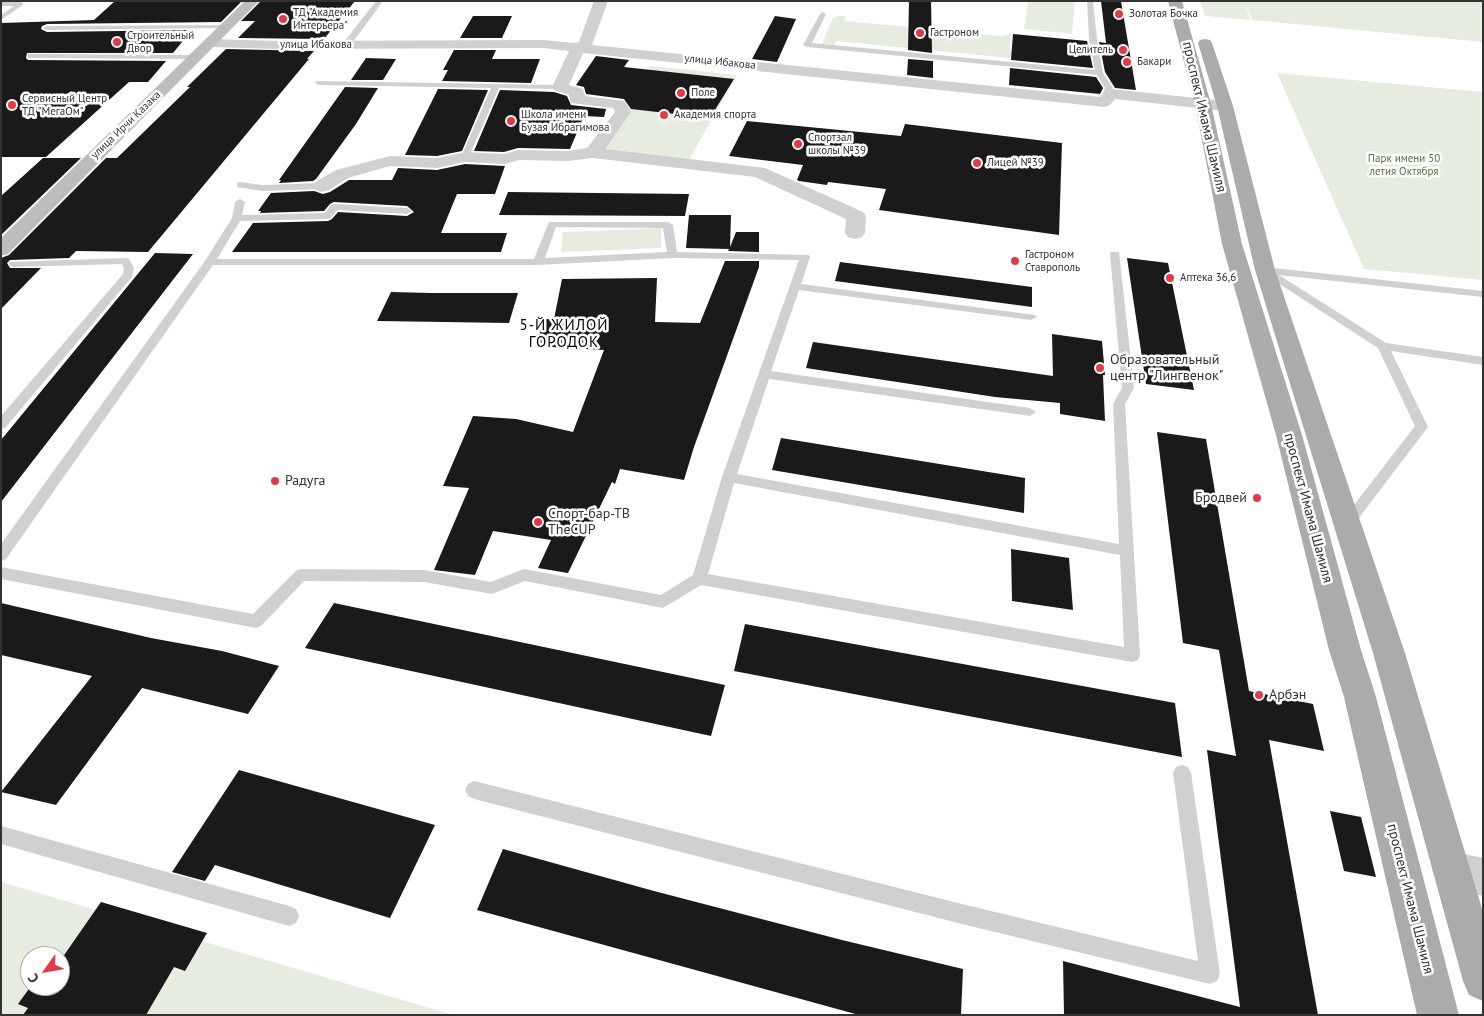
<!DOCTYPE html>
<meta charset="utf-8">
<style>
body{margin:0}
#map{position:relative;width:1484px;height:1016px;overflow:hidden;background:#fff;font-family:"PT Sans",sans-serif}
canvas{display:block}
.frame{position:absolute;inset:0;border:2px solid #333;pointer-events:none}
.north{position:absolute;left:20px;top:946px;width:50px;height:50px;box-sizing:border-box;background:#fff;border:1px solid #adadad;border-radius:50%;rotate:238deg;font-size:14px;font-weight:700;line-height:20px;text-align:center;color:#333}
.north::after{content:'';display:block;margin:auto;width:18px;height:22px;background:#e63946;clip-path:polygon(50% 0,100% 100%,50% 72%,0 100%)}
</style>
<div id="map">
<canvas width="1484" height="1016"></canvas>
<div class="frame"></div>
<div class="north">С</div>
</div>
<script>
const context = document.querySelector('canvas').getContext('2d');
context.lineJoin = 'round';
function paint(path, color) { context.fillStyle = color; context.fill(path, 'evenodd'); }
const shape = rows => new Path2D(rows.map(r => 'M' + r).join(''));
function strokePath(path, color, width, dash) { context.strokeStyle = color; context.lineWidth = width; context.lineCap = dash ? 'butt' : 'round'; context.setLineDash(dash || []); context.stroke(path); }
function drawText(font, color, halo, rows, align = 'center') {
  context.font = font + ' "PT Sans",sans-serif'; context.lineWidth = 5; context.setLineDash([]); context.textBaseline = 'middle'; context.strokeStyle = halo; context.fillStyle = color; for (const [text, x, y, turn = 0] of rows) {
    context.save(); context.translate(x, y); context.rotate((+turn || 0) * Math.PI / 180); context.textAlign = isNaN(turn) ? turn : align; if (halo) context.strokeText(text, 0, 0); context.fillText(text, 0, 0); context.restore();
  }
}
paint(shape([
 [1028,1,1075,1,1072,34,1024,29],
 [1200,1,1483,1,1483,42,1252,20,1246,4,1250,20,1205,16],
 [839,16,845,16,845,21,1001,36,1011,34,1010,50,1076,57,1051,62,836,41,834,45,822,44,833,18],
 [651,66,737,75,686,165,583,155],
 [1277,73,1483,92,1483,280,1364,269],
 [661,228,661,248,561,252,563,232],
 [1,882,453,1015,1,1015],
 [30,956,60,956,60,986,30,986]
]), '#e6ecdf');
paint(shape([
 [115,1,242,1,221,22,47,24,42,26,41,29,47,32,192,30,173,53,27,53,26,58,28,60,166,61,148,82,129,82,46,157,1,157,1,23,94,20],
 [261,1,355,1,324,39,238,38,255,21,241,21],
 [909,1,931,1,932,53,908,50],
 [1101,1,1121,1,1136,90,1115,88,1105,72,1099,42,1106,43],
 [473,16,512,16,502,38,460,38],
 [775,16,796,19,777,62,752,59],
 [1013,34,1087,41,1093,68,1011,60],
 [226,49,314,51,307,59,309,59,148,252,76,251,69,258,10,260,7,263,10,268,41,268,1,309,1,258,9,255,106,158,117,158,190,87,187,87],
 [454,50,496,50,492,59,540,59,531,83,442,81,448,70,443,70],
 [596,56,629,60,624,67,734,79,710,118,631,109,624,99,586,94,584,87,576,85],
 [366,58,396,59,383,80,351,80],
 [908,59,933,61,933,78,907,75],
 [1010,68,1096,77,1103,88,1100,94,1009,85],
 [345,87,378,88,356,124,316,179,313,181,279,183,281,180,279,180],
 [438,89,488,90,462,151,437,156,405,155],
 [500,90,554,92,567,96,571,105,606,109,604,117,584,116,570,149,518,148,504,152,474,151],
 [747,121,901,136,905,124,1062,143,1059,235,879,210,886,189,828,182,827,185,799,181,797,180,803,165,729,156],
 [43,158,81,158,1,235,1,196],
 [465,164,505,166,495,194,457,194,441,233,507,233,501,252,232,252,253,223,328,221,332,219,338,212,407,216,414,212,407,206,334,202,330,204,324,211,260,213,261,211,258,211,271,193,314,191,323,194,330,192,349,180,392,180,398,168,437,170],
 [508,192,689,194,685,216,499,215],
 [689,215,731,215,730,247,736,232,759,232,759,252,728,251,729,249,686,248],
 [155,253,193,254,1,502,1,440],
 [1127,258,1168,263,1194,390,1146,384],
 [725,261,759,261,759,267,694,447,684,480,620,469,615,484,612,482,568,573,538,568,551,540,493,531,475,575,434,570,469,488,443,486,473,416,516,419,573,432,604,350,535,346,545,319,554,319,562,279,657,278,655,322,700,323],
 [840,262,1032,287,1032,307,835,281],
 [391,292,431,293,518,293,509,323,377,321],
 [1052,334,1102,341,1105,375,1103,375,1105,421,1060,414,1060,403,995,397,806,368,813,342,1053,376],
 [1157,432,1206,439,1249,691,1313,704,1324,751,1269,740,1318,1015,1064,1015,1063,961,1240,1007,1207,750,1236,756,1219,650,1183,643],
 [781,438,1025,478,1024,513,772,470],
 [1011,549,1069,558,1073,610,1012,601],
 [1,603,151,638,222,651,279,666,248,714,142,688,56,805,1,792,92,676,1,655],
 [334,603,725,685,711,736,305,648],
 [745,624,1175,703,1182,757,734,671],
 [239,770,435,825,390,918,215,865,205,881,172,872],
 [1330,811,1361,817,1376,877,1344,871],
 [503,849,654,891,842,940,963,969,961,1015,859,1015,477,910],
 [101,902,207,933,185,971,174,967,146,1015,23,1015,28,1008,18,1004,31,986,60,986,60,961]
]), '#1a1a1a');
paint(shape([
 [376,1,383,1,350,46,344,46,344,42,376,1],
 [1087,1,1093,1,1097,39,1103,73,1113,88,1108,102,1104,104,1100,102,1105,88,1097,75,807,47,803,45,820,14,823,12,826,14,812,43,1095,70,1089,39,1087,1],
 [1,2,21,2,24,4,1,20,1,15,14,6,1,6,1,2],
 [227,25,229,26,229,28,47,30,43,28,47,26,227,25],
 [28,54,196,55,200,57,196,59,31,58,28,58,28,54],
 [316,81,560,85,564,87,560,89,499,88,469,157,465,160,461,157,491,88,319,85,315,83,316,81],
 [240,182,262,185,322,183,327,186,322,189,262,191,237,187,237,183,240,182],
 [240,199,245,202,242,215,325,213,331,205,334,204,407,208,412,211,407,214,337,210,331,218,328,219,240,221,217,259,534,259,549,222,668,222,673,225,677,252,809,255,810,257,801,284,1035,315,1037,317,1031,320,799,290,771,371,1030,408,1036,412,1030,416,769,379,737,474,1119,544,1113,404,1122,388,1110,254,1111,252,1119,252,1134,388,1125,404,1140,655,1138,660,1132,662,701,585,663,608,525,581,492,594,424,582,304,581,261,626,256,628,1,579,1,567,253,614,296,571,301,569,424,570,491,582,524,569,661,595,693,575,722,477,799,260,672,258,538,265,213,265,6,559,1,561,1,544,205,261,232,218,235,202,240,199],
 [556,227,663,228,667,252,545,258,556,227],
 [734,483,1120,555,1124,647,708,574,734,483],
 [125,258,129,259,134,268,132,277,5,428,1,429,1,416,123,274,124,268,122,264,14,267,10,266,9,264,10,262,125,258],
 [1265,267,1483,291,1483,297,1279,275,1386,343,1483,357,1483,365,1391,351,1428,427,1352,527,1347,528,1342,527,1340,523,1415,426,1378,348,1261,272,1260,270,1261,268,1265,267],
 [1182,765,1188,767,1191,773,1220,974,1217,981,1210,984,962,924,474,799,468,796,465,790,468,784,474,781,962,904,1198,961,1173,773,1176,767,1182,765],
 [1,826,289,906,296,909,299,916,296,923,289,926,1,844,1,826]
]), '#d0d0d0');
paint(shape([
 [594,1,608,1,592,45,1100,97,1105,91,1111,89,1225,101,1231,103,1233,106,1231,109,1225,111,1115,99,1110,105,1104,107,583,53,569,85,583,89,585,96,624,101,631,112,605,149,765,168,863,212,866,216,865,233,862,237,855,239,848,237,845,233,846,219,755,177,593,158,568,161,519,160,505,164,465,162,437,168,390,166,348,178,329,190,322,192,315,190,313,186,315,182,336,170,390,156,437,158,465,152,504,154,518,150,568,151,587,148,615,112,613,108,571,103,569,95,554,90,552,87,569,51,543,48,279,49,210,47,205,46,203,43,205,40,210,39,279,41,543,40,574,43,579,42,594,1],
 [1451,851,1483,858,1483,896,1451,889,1438,883,1432,870,1438,857,1451,851]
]), '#d0d0d0');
paint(shape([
 [245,1,259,1,8,254,1,256,1,238,245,1]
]), '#bdbdbd');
paint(shape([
 [1168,1,1182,1,1211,104,1242,244,1302,435,1361,650,1376,697,1459,1015,1417,1015,1344,697,1329,650,1276,435,1222,244,1195,104,1168,1],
 [1205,39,1210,40,1212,43,1233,106,1275,270,1405,653,1483,912,1483,1001,1469,995,1463,981,1373,653,1255,270,1217,106,1198,43,1200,40,1205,39]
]), '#ababab');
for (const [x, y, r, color] of [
 [1119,14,5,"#e63946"],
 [283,19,5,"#e63946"],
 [920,33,5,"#e63946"],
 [117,42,5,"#e63946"],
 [1123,50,5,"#e63946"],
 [1127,62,5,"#e63946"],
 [681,93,5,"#e63946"],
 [12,105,5,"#e63946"],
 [664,115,5,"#e63946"],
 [511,121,5,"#e63946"],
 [798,144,5,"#e63946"],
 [977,163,5,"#e63946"],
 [1015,261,5,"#e63946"],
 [1170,278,5,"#e63946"],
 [1100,368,5,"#e63946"],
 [275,481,5,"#e63946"],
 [1257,498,5,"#e63946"],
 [538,522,5,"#e63946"],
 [1259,695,5,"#e63946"]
]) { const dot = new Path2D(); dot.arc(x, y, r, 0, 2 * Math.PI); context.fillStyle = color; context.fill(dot); strokePath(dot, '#fff', 2); }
drawText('11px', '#333', '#fff', [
 ["ТД \"Академия",293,13],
 ["Интерьера\"",293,26],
 ["Золотая Бочка",1129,14],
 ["Гастроном",930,33],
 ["Строительный",127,36],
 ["Двор",127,49],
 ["Целитель",1113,50,"right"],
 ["Бакари",1137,62],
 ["Поле",691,93],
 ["Сервисный Центр",22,99],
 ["ТД \"МегаОм\"",22,112],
 ["Школа имени",521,115],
 ["Бузая Ибрагимова",521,128],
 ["Академия спорта",674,115],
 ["Спортзал",808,138],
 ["школы №39",808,151],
 ["Лицей №39",987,163],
 ["Гастроном",1025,255],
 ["Ставрополь",1025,268],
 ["Аптека 36,6",1180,278]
], 'left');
drawText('11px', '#333', '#fff', [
 ["улица Ибакова",316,45],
 ["улица Ибакова",720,62,6],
 ["улица Ирчи Казака",126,125,-44]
]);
drawText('11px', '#56703f', '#fff', [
 ["Парк имени 50",1404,159],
 ["летия Октября",1404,172]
]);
drawText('14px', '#333', '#fff', [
 ["проспект Имама Шамиля",1204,117,77],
 ["проспект Имама Шамиля",1308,508,75],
 ["проспект Имама Шамиля",1410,899,76]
]);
drawText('14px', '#333', '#fff', [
 ["Образовательный",1110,360],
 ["центр \"Лингвенок\"",1110,376],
 ["Радуга",285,481],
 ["Бродвей",1247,498,"right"],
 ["Спорт-бар-ТВ",548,514],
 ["TheCUP",548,530],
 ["Арбэн",1269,695]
], 'left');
context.letterSpacing = '1px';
drawText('15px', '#000', '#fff', [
 ["5-Й ЖИЛОЙ",564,326],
 ["ГОРОДОК",564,343]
]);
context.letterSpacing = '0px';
</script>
